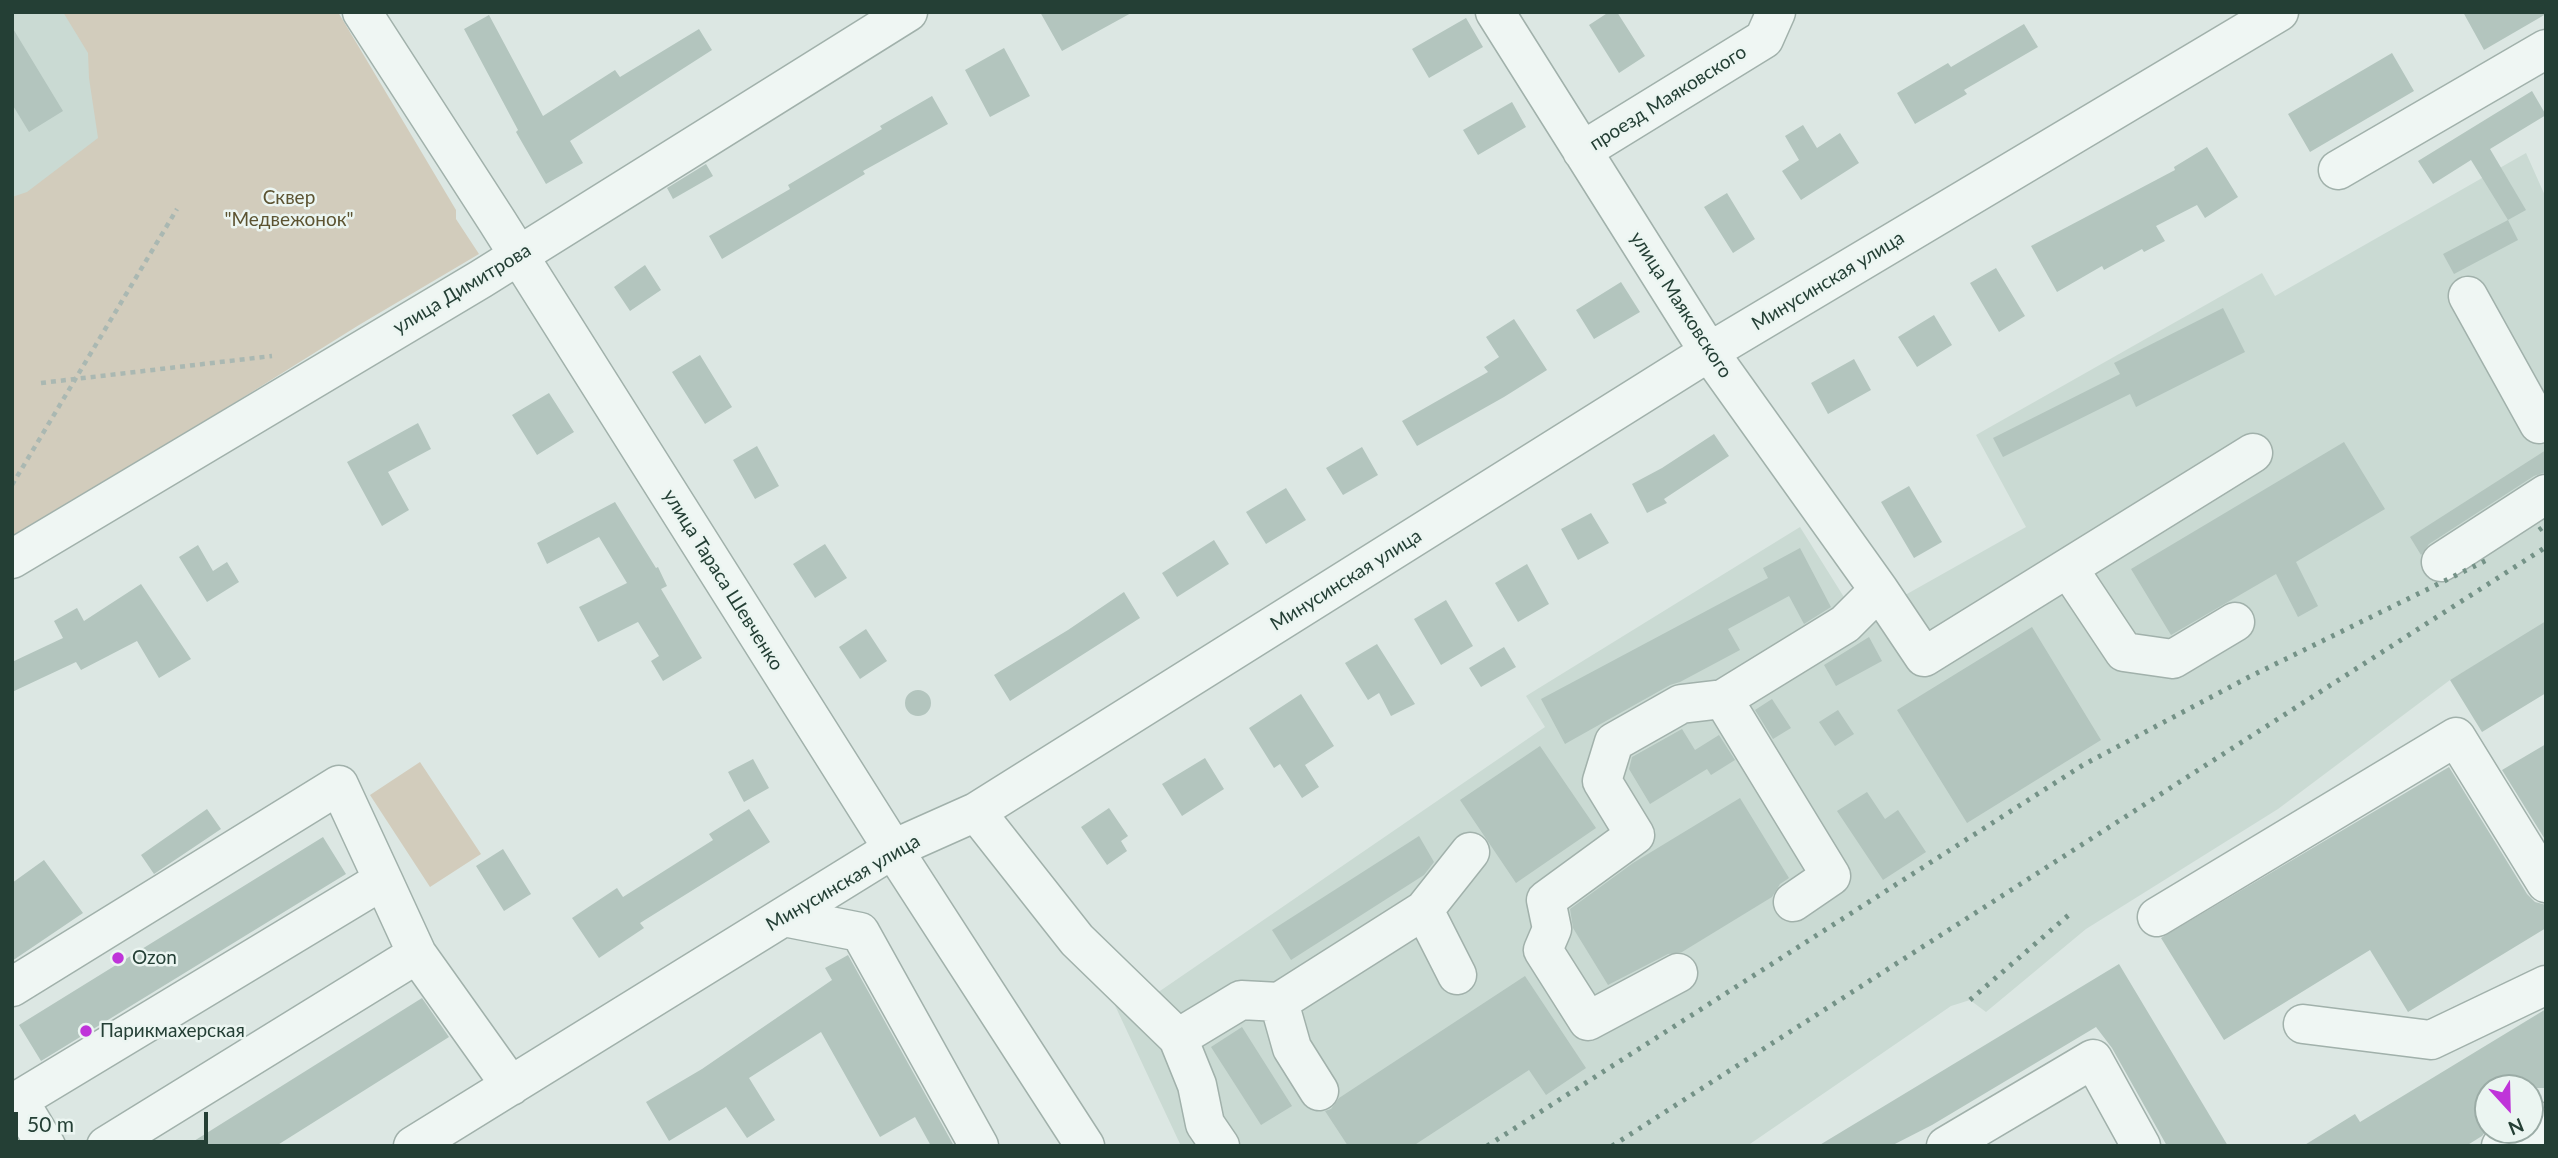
<!DOCTYPE html>
<meta charset="utf-8">
<style>
body{margin:0}
#map{position:relative;width:2558px;height:1158px;overflow:hidden;background:#dce7e3;font-family:Lato,sans-serif}
canvas{display:block}
.frame{position:absolute;inset:0;border:14px solid #243f35;pointer-events:none}
.north{position:absolute;left:2474px;top:1074px;width:70px;height:70px;box-sizing:border-box;background:#ebf5f1;border:2px solid #9baca6;border-radius:50%;rotate:158deg;font-size:19px;font-weight:700;line-height:28px;text-align:center;color:#243f35}
.north::after{content:'';display:block;margin:auto;width:24px;height:32px;background:#bf34d9;clip-path:polygon(50% 0,100% 100%,50% 72%,0 100%)}
.scale{position:absolute;left:14px;top:1112px;width:194px;height:32px;box-sizing:border-box;border:4px solid #243f35;border-top:0;padding-left:9px;font-size:21px;line-height:24px;white-space:nowrap;color:#243f35;-webkit-text-stroke:5px #ebf5f1;paint-order:stroke}
</style>
<div id="map">
<canvas width="2558" height="1158"></canvas>
<div class="frame"></div>
<div class="north">N</div>
<div class="scale">50 m</div>
</div>
<script>
const context = document.querySelector('canvas').getContext('2d');
context.lineJoin = 'round';
function paint(path, color) { context.fillStyle = color; context.fill(path, 'evenodd'); }
const shape = rows => new Path2D(rows.map(r => 'M' + r).join(''));
function strokePath(path, color, width, dash) { context.strokeStyle = color; context.lineWidth = width; context.lineCap = dash ? 'butt' : 'round'; context.setLineDash(dash || []); context.stroke(path); }
function drawText(font, color, halo, rows, align = 'center') {
  context.font = font + ' Lato,sans-serif'; context.lineWidth = 5; context.setLineDash([]); context.textBaseline = 'middle'; context.strokeStyle = halo; context.fillStyle = color; for (const [text, x, y, turn = 0] of rows) {
    context.save(); context.translate(x, y); context.rotate((+turn || 0) * Math.PI / 180); context.textAlign = isNaN(turn) ? turn : align; if (halo) context.strokeText(text, 0, 0); context.fillText(text, 0, 0); context.restore();
  }
}
paint(shape([
 [12,12,326,12,12,259],
 [2526,153,2546,198,2546,624,2450,680,2278,809,2086,929,1986,1012,1970,1000,1951,1006,1747,1146,1181,1146,1080,931,1157,993,1545,727,1526,696,1800,527,1859,621,2026,527,1976,435,2262,273,2275,296]
]), '#cadad3');
paint(shape([
 [63,12,338,12,456,210,456,219,479,254,359,325,12,542,12,197,27,192,98,138,89,78,88,53],
 [420,762,481,854,430,887,370,795]
]), '#d2ccbc');
paint(shape([
 [1040,12,1133,12,1062,51],
 [1609,12,1617,12,1645,56,1619,73,1589,25],
 [2463,12,2546,12,2546,14,2484,50],
 [489,15,543,116,615,70,620,77,699,29,712,50,570,141,583,163,546,184,516,132,518,130,464,29],
 [1466,18,1483,47,1429,78,1412,49],
 [2024,24,2038,47,1964,90,1967,94,1915,124,1897,93,1948,63,1951,67],
 [12,27,63,111,29,132,12,104],
 [1004,48,1030,96,990,117,965,70],
 [2392,53,2414,91,2310,152,2288,114],
 [2532,91,2546,115,2490,149,2526,210,2508,220,2471,160,2433,184,2418,161],
 [932,96,948,124,863,171,865,174,722,259,709,236,790,189,788,185,882,129,880,126],
 [1512,102,1526,127,1478,155,1463,130],
 [1803,125,1817,148,1840,133,1859,163,1801,200,1782,171,1799,160,1785,136],
 [2207,147,2238,197,2205,218,2197,205,2156,226,2165,241,2144,252,2142,249,2104,270,2102,266,2057,292,2031,246,2175,170,2174,167],
 [706,164,713,176,673,199,667,188],
 [1727,193,1755,239,1733,253,1704,207],
 [2508,220,2518,240,2454,274,2443,254],
 [645,265,661,290,630,311,614,287],
 [1996,268,2025,316,1999,332,1970,283],
 [1621,282,1640,312,1594,339,1576,310],
 [2223,308,2245,352,2136,407,2130,394,2003,457,1993,438,2120,374,2114,363],
 [1934,315,1952,345,1917,367,1898,337],
 [1514,319,1547,370,1504,397,1417,446,1402,421,1488,372,1484,367,1499,357,1486,337],
 [700,355,732,407,705,424,672,372],
 [1854,359,1871,390,1828,414,1811,383],
 [549,393,574,432,537,455,512,415],
 [418,423,431,449,388,472,409,510,382,526,347,462],
 [1714,434,1729,456,1664,499,1667,503,1647,513,1632,484,1662,468],
 [2344,442,2385,509,2296,562,2318,606,2298,617,2276,574,2171,635,2131,569],
 [757,446,779,486,755,499,733,460],
 [1362,447,1378,475,1343,495,1326,468],
 [2546,450,2546,472,2534,476,2429,544,2421,555,2410,537],
 [1909,486,1942,542,1914,558,1881,502],
 [1286,488,1306,520,1266,544,1246,512],
 [615,502,656,568,658,567,667,586,661,589,702,658,663,681,651,661,659,656,638,622,598,642,579,607,627,583,599,537,547,564,537,543],
 [1591,513,1609,543,1578,560,1561,529],
 [1214,540,1229,564,1177,597,1162,573],
 [825,544,847,578,815,598,793,564],
 [198,545,213,571,227,562,239,582,207,602,179,557],
 [1800,548,1831,607,1804,624,1789,596,1728,629,1740,650,1680,682,1670,685,1565,744,1541,699,1768,578,1763,568],
 [1527,564,1549,604,1518,622,1495,583],
 [141,584,191,659,159,678,137,641,81,670,76,662,12,692,12,662,63,638,54,621,77,608,84,621],
 [1124,592,1140,618,1010,701,994,675,1068,630],
 [1446,600,1473,646,1441,665,1414,619],
 [2546,621,2546,693,2482,732,2450,680],
 [2032,627,2101,740,1967,823,1897,710],
 [866,629,887,661,860,679,839,647],
 [1869,637,1882,661,1836,686,1824,665],
 [1377,644,1415,704,1391,716,1379,693,1368,700,1345,663],
 [1504,647,1516,667,1481,687,1469,668],
 '905 703a13 13 0 1 1 26 0a13 13 0 1 1-26 0Z',
 [1301,694,1334,746,1305,765,1319,787,1302,798,1280,764,1274,768,1249,728],
 [1772,699,1791,728,1773,739,1755,710],
 [1838,710,1854,734,1835,746,1819,722],
 [1682,729,1695,750,1719,735,1735,760,1711,775,1707,769,1650,804,1629,769,1632,757],
 [2546,744,2546,841,2502,770],
 [1540,746,1596,828,1516,883,1460,800],
 [1205,758,1224,789,1182,816,1162,784],
 [753,759,769,788,744,802,728,772],
 [2449,767,2527,894,2535,902,2546,905,2546,928,2408,1012,2370,950,2224,1040,2161,938],
 [1867,792,1885,819,1898,810,1926,852,1883,880,1837,811],
 [1740,798,1789,878,1780,884,1772,897,1682,952,1668,954,1608,985,1573,928,1570,909,1633,863],
 [1109,808,1128,836,1121,841,1127,851,1107,865,1081,827],
 [207,809,221,829,154,874,141,855],
 [749,809,770,842,640,923,644,928,599,958,572,918,617,888,623,897,713,840,709,834],
 [1419,836,1434,862,1424,875,1291,960,1272,930],
 [323,837,346,874,41,1061,19,1025],
 [503,849,531,894,504,911,476,866],
 [44,860,83,913,12,961,12,883],
 [848,955,954,1146,931,1146,915,1117,880,1137,821,1032,749,1078,775,1120,747,1138,726,1107,669,1141,646,1102,702,1069,832,980,825,968],
 [2119,964,2228,1146,2167,1146,2112,1048,2096,1027,1932,1125,1891,1146,1818,1146],
 [1525,976,1586,1068,1546,1095,1529,1070,1413,1146,1348,1146,1325,1111,1331,1109,1339,1098],
 [422,998,449,1037,276,1146,186,1146],
 [2546,1009,2546,1088,2488,1088,2488,1129,2482,1136,2466,1146,2303,1146,2355,1114,2360,1122],
 [1242,1027,1292,1106,1261,1125,1211,1047]
]), '#b3c5be');
const minor = shape([
 [362,12,497,221,893,849,1085,1146],
 [1495,12,1709,352,1879,590,1924,657,2253,453],
 [1582,151,1764,39,1776,12],
 [2338,170,2546,49],
 [2468,296,2539,424,2546,420],
 [12,559,481,279,908,12],
 [2441,562,2546,494],
 [2068,568,2124,652,2173,659,2235,622],
 [1723,699,1831,876,1793,902],
 [976,812,1077,940,1178,1038,1197,1085,1205,1124,1220,1146],
 [1424,910,1457,975],
 [784,917,860,932,979,1146],
 [2157,917,2456,737,2546,883],
 [1678,973,1588,1021,1543,950,1552,929,1546,900,1635,835,1602,781,1614,742,1681,704,1723,699,1845,624,1879,590],
 [12,987,339,785,383,880],
 [1279,1002,1292,1048,1319,1091],
 [2303,1024,2431,1040,2546,985],
 [1178,1038,1241,1000,1279,1002,1424,910,1470,852],
 [19,1101,46,1146],
 [12,1104,383,880,417,954,511,1086],
 [106,1146,417,954],
 [413,1146,893,849,976,812,1709,352,2279,12],
 [1946,1146,2093,1059,2141,1146],
 [2501,1146,2546,1122]
]);
strokePath(minor, '#a1b1ab', 41);
strokePath(shape([
 [41,383,272,356],
 [12,485,177,209]
]), '#aab8b2', 4.5, [5, 5]);
strokePath(minor, '#eff6f3', 38);
strokePath(shape([
 [2539,530,2546,525],
 [1970,1000,2071,913],
 [1487,1146,2083,765,2249,677,2491,558],
 [1612,1146,2546,547]
]), '#749287', 5, [3.5, 7]);
for (const [x, y, r, color] of [
 [118,958,7,"#bf34d9"],
 [86,1031,7,"#bf34d9"]
]) { const dot = new Path2D(); dot.arc(x, y, r, 0, 2 * Math.PI); context.fillStyle = color; context.fill(dot); strokePath(dot, '#ebf5f1', 2.5); }
drawText('19px', '#243f35', '#ebf5f1', [
 ["проезд Маяковского",1668,98,-32],
 ["Минусинская улица",1828,281,-31],
 ["улица Димитрова",462,289,-31],
 ["улица Маяковского",1681,305,57],
 ["улица Тараса Шевченко",723,580,58],
 ["Минусинская улица",1346,580,-32],
 ["Минусинская улица",843,883,-30]
]);
drawText('19px', '#5c5331', '#ebf5f1', [
 ["Сквер",289,198],
 ["\"Медвежонок\"",289,220]
]);
drawText('19px', '#243f35', '#ebf5f1', [
 ["Ozon",132,958],
 ["Парикмахерская",100,1031]
], 'left');
</script>
